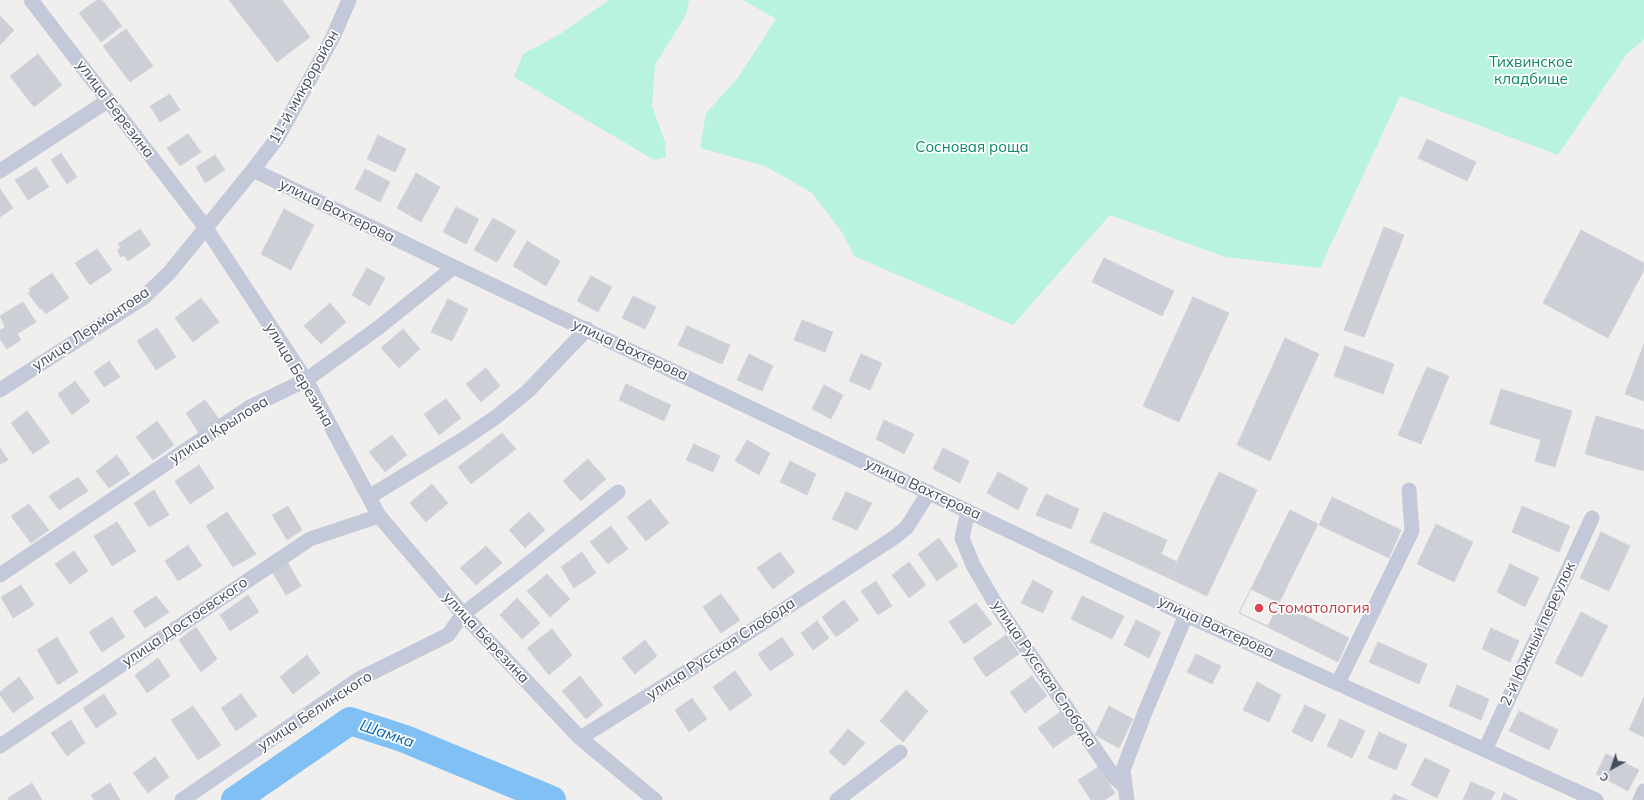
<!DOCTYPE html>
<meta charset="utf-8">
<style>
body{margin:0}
#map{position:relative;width:1644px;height:800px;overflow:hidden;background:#f1efee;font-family:Mulish,sans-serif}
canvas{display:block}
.north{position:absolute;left:1592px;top:748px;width:40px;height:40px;-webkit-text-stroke:3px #fff;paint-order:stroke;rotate:220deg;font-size:11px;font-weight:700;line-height:16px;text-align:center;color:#454c5e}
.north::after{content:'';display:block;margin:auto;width:14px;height:18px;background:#454c5e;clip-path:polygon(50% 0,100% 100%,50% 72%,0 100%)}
</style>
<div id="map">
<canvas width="1644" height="800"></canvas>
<div class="north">С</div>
</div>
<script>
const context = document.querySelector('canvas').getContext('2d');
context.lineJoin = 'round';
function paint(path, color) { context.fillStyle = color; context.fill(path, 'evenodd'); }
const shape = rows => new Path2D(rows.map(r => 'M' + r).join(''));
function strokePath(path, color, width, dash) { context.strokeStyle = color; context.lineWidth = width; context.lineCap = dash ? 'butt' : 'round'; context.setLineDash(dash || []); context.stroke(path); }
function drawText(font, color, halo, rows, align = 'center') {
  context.font = font + ' Mulish,sans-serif'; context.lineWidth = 3.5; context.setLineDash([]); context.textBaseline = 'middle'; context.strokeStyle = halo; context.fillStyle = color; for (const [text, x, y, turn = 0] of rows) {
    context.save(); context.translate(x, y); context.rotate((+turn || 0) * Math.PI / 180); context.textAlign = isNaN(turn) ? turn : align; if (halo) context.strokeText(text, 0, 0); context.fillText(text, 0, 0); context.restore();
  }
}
paint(shape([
 [609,0,689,0,686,15,655,65,652,106,665,142,666,157,654,160,514,77,523,54,560,34],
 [743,0,1644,0,1644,39,1626,55,1558,155,1400,96,1320,268,1225,257,1110,215,1013,325,854,256,841,231,812,193,765,166,700,148,706,113,737,79,776,19]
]), '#b8f3dd');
strokePath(shape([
 [235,800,350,721,405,739,552,800]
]), '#81c0f4', 28);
const building = shape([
 [97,0,102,0,122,26,101,42,79,13,97,0],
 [229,0,282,0,310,37,277,62,229,0],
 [0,16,14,30,0,45,0,16],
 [126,29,153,66,130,82,103,46,126,29],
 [38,54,62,85,34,107,10,76,38,54],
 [170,94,180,110,160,122,150,106,170,94],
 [188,134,201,152,180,166,167,148,188,134],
 [378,135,406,149,395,172,367,159,378,135],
 [1427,139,1476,162,1467,181,1418,158,1427,139],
 [61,153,77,177,67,184,51,160,61,153],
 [215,155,225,170,205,183,196,167,215,155],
 [36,167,49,187,28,200,15,180,36,167],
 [365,169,390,182,380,202,355,189,365,169],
 [416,173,440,187,421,222,397,208,416,173],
 [0,189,13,208,0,217,0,189],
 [456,207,479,219,466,244,443,232,456,207],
 [284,209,314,225,291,270,261,254,284,209],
 [493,218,516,231,497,262,474,250,493,218],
 [1384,227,1404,235,1364,337,1344,330,1384,227],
 [140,229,151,245,128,261,124,255,121,257,117,250,121,248,118,244,140,229],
 [1581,230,1644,263,1644,270,1608,338,1543,303,1581,230],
 [527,241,560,261,546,286,513,266,527,241],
 [97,249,112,270,90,285,75,263,97,249],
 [1104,258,1174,291,1162,316,1092,282,1104,258],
 [367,268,385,278,370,306,352,295,367,268],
 [52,273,69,298,46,314,42,308,40,309,28,293,31,291,29,289,52,273],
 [591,276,612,287,598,312,577,301,591,276],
 [633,296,656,307,645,329,622,318,633,296],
 [1193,297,1229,313,1179,422,1143,406,1193,297],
 [201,298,219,322,193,342,175,318,201,298],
 [448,299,468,309,452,341,431,332,448,299],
 [23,302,36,322,17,334,21,340,7,349,0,339,0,330,5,327,0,316,23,302],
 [330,303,346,322,321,344,304,326,330,303],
 [802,320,833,332,825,352,794,340,802,320],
 [687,326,730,345,722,364,678,345,687,326],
 [157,328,176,357,156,370,137,341,157,328],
 [403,329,420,349,399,368,381,348,403,329],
 [1285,338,1319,354,1270,461,1237,445,1285,338],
 [1644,344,1644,401,1625,394,1644,344],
 [1345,346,1394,364,1383,394,1334,376,1345,346],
 [749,354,773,366,762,391,737,380,749,354],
 [861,354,882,363,870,390,849,381,861,354],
 [109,361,120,377,104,387,94,372,109,361],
 [1427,367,1449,376,1421,444,1398,435,1427,367],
 [486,368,500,386,481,402,466,384,486,368],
 [75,381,90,401,72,415,58,394,75,381],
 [626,384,671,405,664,421,619,400,626,384],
 [824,385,843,395,831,419,812,409,824,385],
 [1501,389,1572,411,1555,467,1535,461,1541,440,1490,424,1501,389],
 [446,399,461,418,439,435,424,414,446,399],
 [205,400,219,419,199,433,186,413,205,400],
 [27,411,50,442,33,454,11,423,27,411],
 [1596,416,1644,430,1644,471,1585,454,1596,416],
 [884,420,914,434,904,454,876,439,884,420],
 [157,421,174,445,153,460,136,437,157,421],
 [502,433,516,449,471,484,458,467,502,433],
 [392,435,407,455,385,472,369,452,392,435],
 [747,440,770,453,759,475,735,461,747,440],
 [694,444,720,456,713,472,686,460,694,444],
 [0,448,8,460,0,464,0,448],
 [943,448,969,461,960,483,933,469,943,448],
 [117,455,130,474,109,488,96,471,117,455],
 [588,459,606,479,581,501,563,481,588,459],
 [790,461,816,474,807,495,780,482,790,461],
 [199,465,214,488,190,504,175,481,199,465],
 [998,472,1028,488,1018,510,987,493,998,472],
 [1219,472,1257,490,1207,596,1169,578,1219,472],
 [78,477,88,491,59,510,49,496,78,477],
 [432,484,448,503,426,522,410,503,432,484],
 [154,490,169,515,149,527,134,503,154,490],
 [846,492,872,503,857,530,832,519,846,492],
 [1046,494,1079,509,1071,529,1036,515,1046,494],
 [1332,497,1401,530,1389,558,1319,525,1332,497],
 [650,499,669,523,646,541,627,517,650,499],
 [29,504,49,530,31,543,11,516,29,504],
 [288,506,302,530,287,540,272,515,288,506],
 [1522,506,1570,526,1559,552,1512,532,1522,506],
 [1290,510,1318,524,1279,603,1349,638,1338,662,1239,613,1290,510],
 [227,512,256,554,233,567,206,526,227,512],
 [529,512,545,530,525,548,509,530,529,512],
 [1104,512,1167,540,1161,554,1177,562,1169,578,1090,542,1104,512],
 [117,522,136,551,112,566,94,536,117,522],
 [1436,524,1473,542,1454,582,1417,564,1436,524],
 [611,526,628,549,608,564,590,542,611,526],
 [1601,532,1630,546,1609,591,1580,578,1601,532],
 [939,538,958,566,937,581,918,554,939,538],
 [188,545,202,566,178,581,165,561,188,545],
 [486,546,502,563,476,585,460,568,486,546],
 [74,551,88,571,70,584,55,564,74,551],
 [582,552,596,573,574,588,561,567,582,552],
 [780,552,795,572,773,589,757,568,780,552],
 [287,561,301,586,286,595,271,570,287,561],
 [909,562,926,585,909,598,892,575,909,562],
 [1510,564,1539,578,1525,607,1497,592,1510,564],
 [547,574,570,599,550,617,527,591,547,574],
 [1033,580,1053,591,1043,613,1021,603,1033,580],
 [876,581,892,606,878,615,861,591,876,581],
 [21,585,34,605,13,618,1,597,21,585],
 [1251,589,1279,603,1268,626,1239,613,1251,589],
 [721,594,740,620,721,633,703,607,721,594],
 [248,595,259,612,230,631,220,615,248,595],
 [156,596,169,612,145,628,133,611,156,596],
 [1082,596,1124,616,1112,639,1071,619,1082,596],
 [517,598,540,623,522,639,500,615,517,598],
 [844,600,859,620,836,637,822,617,844,600],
 [976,603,992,624,964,644,949,622,976,603],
 [1581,612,1608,626,1582,677,1555,663,1581,612],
 [112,617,125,637,102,652,89,632,112,617],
 [1136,620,1161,632,1149,658,1124,645,1136,620],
 [817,621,829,638,813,650,801,633,817,621],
 [196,627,217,659,201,672,179,640,196,627],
 [1491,628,1519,641,1510,662,1482,649,1491,628],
 [552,629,572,655,549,675,527,648,552,629],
 [1006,635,1019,654,986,677,973,658,1006,635],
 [57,637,78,672,58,685,37,650,57,637],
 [782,637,794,655,770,671,758,654,782,637],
 [645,640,657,656,635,674,622,658,645,640],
 [1378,642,1427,664,1419,684,1369,662,1378,642],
 [1196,654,1221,666,1212,684,1187,672,1196,654],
 [307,655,320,673,293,694,280,677,307,655],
 [158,658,170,676,147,693,135,675,158,658],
 [735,671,752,695,730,711,713,687,735,671],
 [580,676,603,705,586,719,562,691,580,676],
 [1032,676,1047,696,1025,713,1010,692,1032,676],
 [19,677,34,698,13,713,0,695,0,692,19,677],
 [1257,682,1281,695,1269,722,1243,710,1257,682],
 [1457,685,1489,699,1481,720,1449,706,1457,685],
 [906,690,928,711,903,742,880,721,906,690],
 [104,694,117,714,96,728,83,708,104,694],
 [241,694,257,716,236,731,221,708,241,694],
 [1644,697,1644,737,1629,730,1644,697],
 [692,698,707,719,689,732,675,710,692,698],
 [1305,705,1326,715,1312,742,1292,732,1305,705],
 [193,706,221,745,198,760,171,720,193,706],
 [1109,706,1133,719,1119,748,1095,735,1109,706],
 [1519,711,1558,730,1549,750,1509,731,1519,711],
 [1060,712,1075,733,1053,748,1038,728,1060,712],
 [1340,719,1365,731,1352,758,1327,746,1340,719],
 [71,720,85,743,67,756,51,733,71,720],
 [848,729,865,743,844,766,829,752,848,729],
 [1379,732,1407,745,1396,770,1368,758,1379,732],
 [1606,754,1639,770,1628,791,1596,774,1606,754],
 [155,757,169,777,148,793,133,773,155,757],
 [1425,758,1450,770,1437,798,1411,785,1425,758],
 [1098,767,1115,793,1105,800,1091,800,1078,780,1098,767],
 [1471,782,1495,792,1491,800,1463,800,1471,782],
 [32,783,42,800,9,800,8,798,32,783],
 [110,783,120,800,94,800,91,795,110,783],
 [1504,793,1518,800,1501,800,1504,793],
 [1394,794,1408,800,1391,800,1394,794]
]);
paint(building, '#cdcfd7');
strokePath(building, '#d2d2db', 1);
strokePath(shape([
 [31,0,206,228,306,380,379,516,463,614,580,738],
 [253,170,454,267,1186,615,1596,800],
 [0,171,109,100],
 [0,390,143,298,169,273,253,170,278,137,333,37,349,0],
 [369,497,462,440,496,417,528,391,587,329],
 [968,511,962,538,973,565,995,603,1114,777,1125,787],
 [0,575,250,407,306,380,378,328,454,267],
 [1338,683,1412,531,1409,490],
 [0,746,310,539,379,516],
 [1485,750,1592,518],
 [182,800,359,679,448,635,463,614,518,572,618,492],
 [655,800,580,738,731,644,895,537,907,527,929,492],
 [837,800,900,752],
 [1127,800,1123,770,1145,712,1186,615],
 [1640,800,1644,791]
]), '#c3c9d8', 15);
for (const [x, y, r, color] of [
 [1259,608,5,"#e0444e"]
]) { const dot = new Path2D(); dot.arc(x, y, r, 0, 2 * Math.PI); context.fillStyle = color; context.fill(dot); strokePath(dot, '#fff', 1.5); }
drawText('15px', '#0e8667', '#fff', [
 ["Тихвинское",1531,62],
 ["кладбище",1531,79],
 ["Сосновая роща",972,147]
]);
drawText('15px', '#454c5e', '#fff', [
 ["11-й микрорайон",304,87,-61],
 ["улица Березина",115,109,53],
 ["улица Вахтерова",337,211,26],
 ["улица Лермонтова",91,329,-34],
 ["улица Вахтерова",630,350,25],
 ["улица Березина",299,375,59],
 ["улица Крылова",219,430,-32],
 ["улица Вахтерова",923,489,25],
 ["улица Достоевского",185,622,-34],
 ["улица Вахтерова",1216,627,25],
 ["2-й Южный переулок",1538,634,-65],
 ["улица Березина",486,638,47],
 ["улица Русская Слобода",721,649,-33],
 ["улица Русская Слобода",1044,674,56],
 ["улица Белинского",315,711,-33]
]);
drawText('15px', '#be3a42', '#fff', [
 ["Стоматология",1268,608]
], 'left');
drawText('italic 16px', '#0063b5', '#fff', [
 ["Шамка",387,734,19]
]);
</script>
